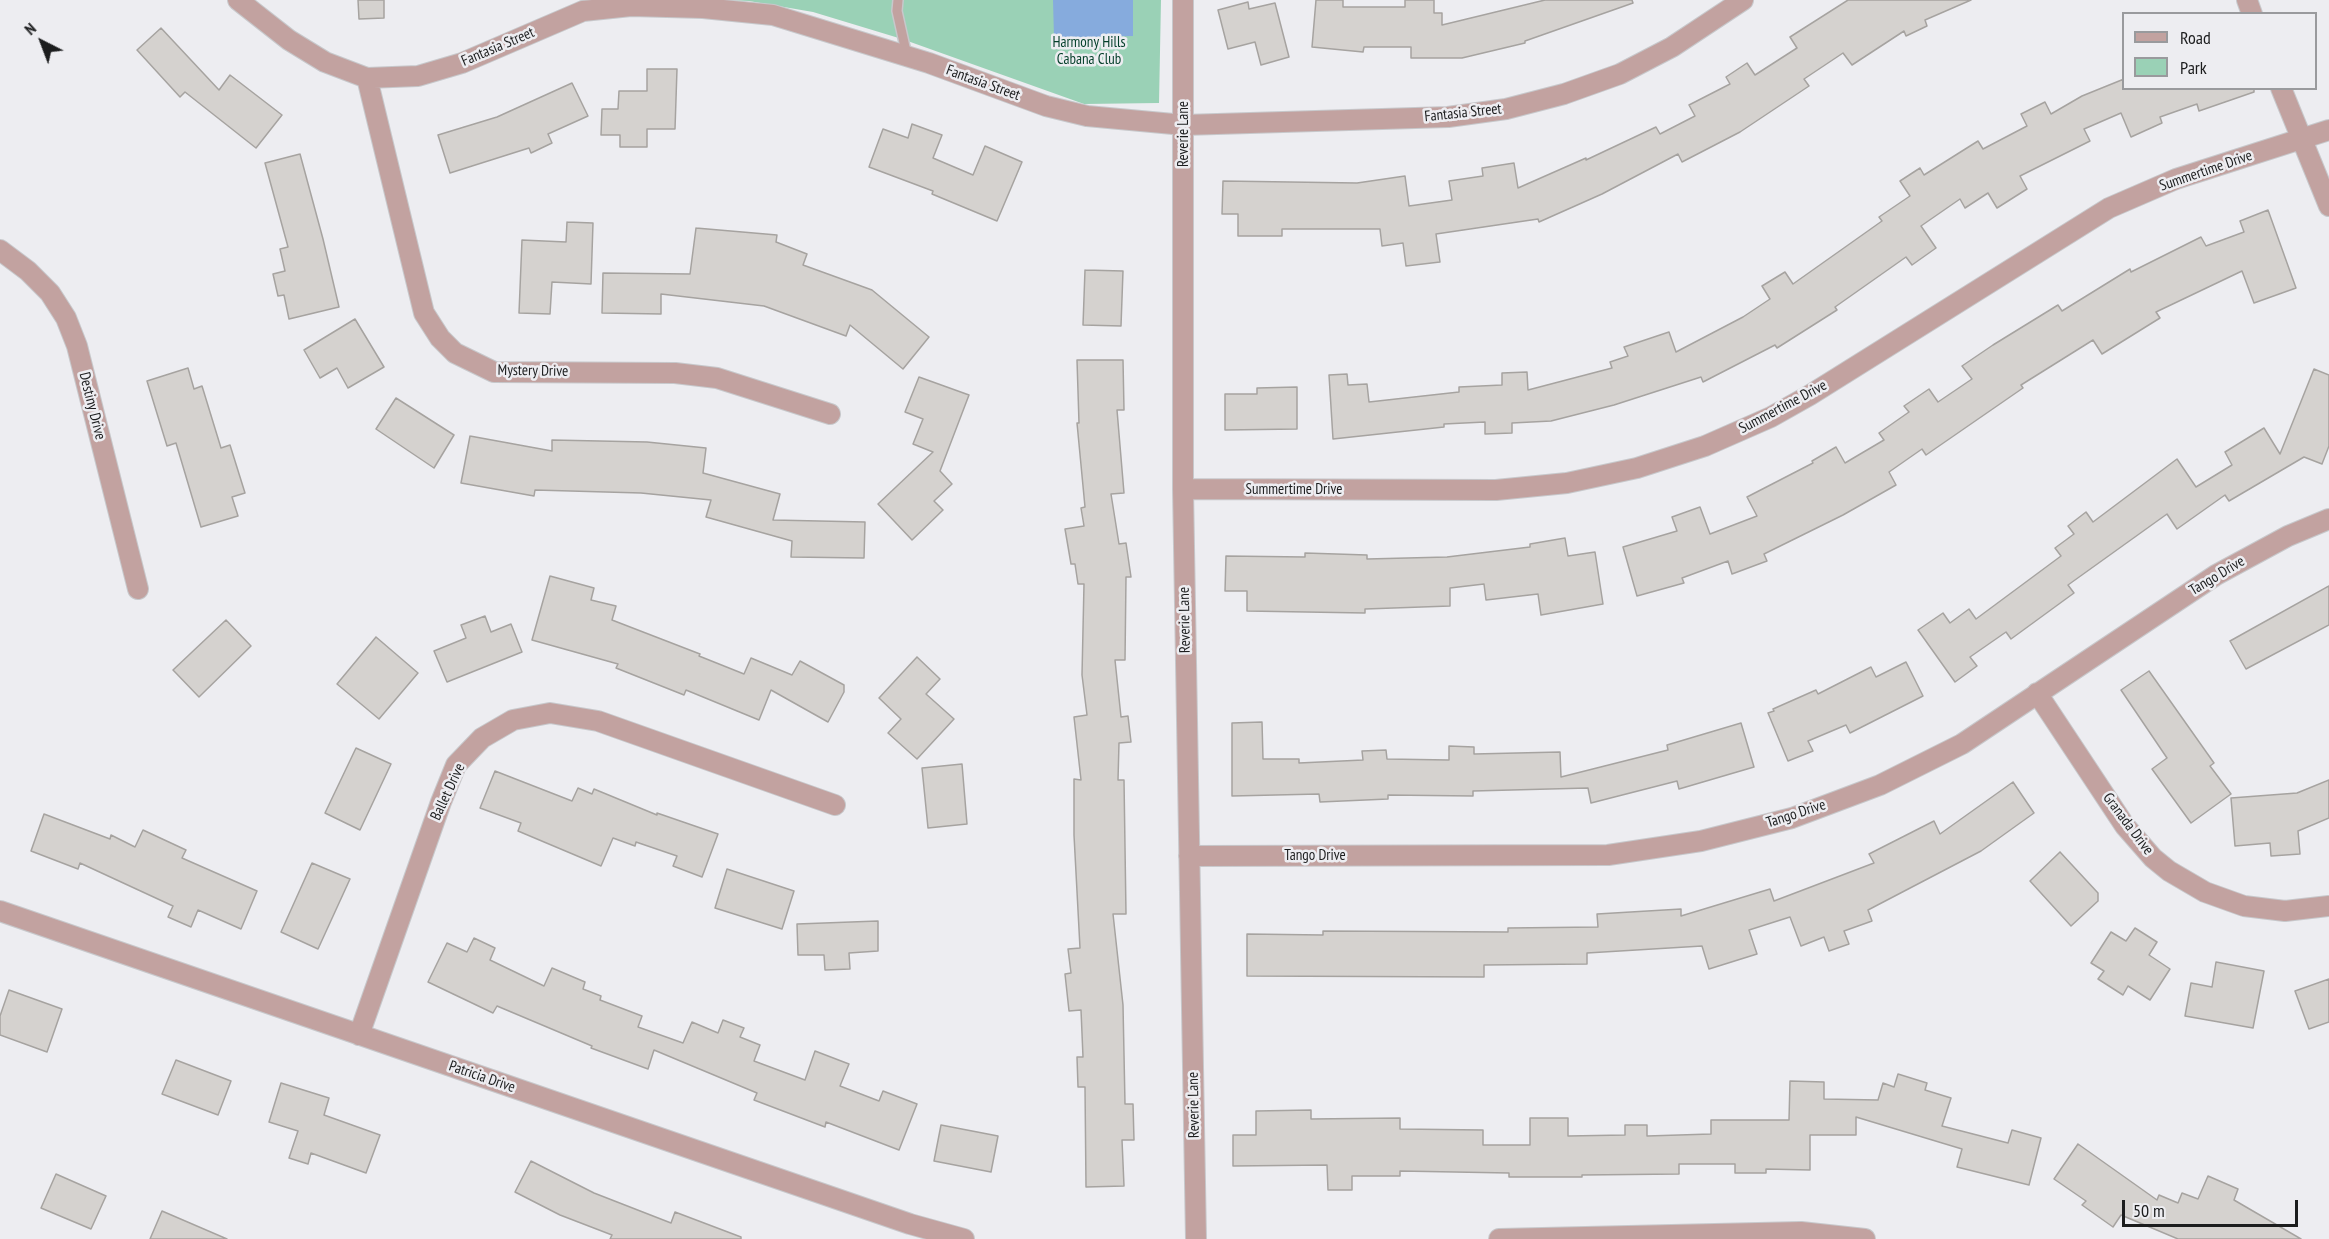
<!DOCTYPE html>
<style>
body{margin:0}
#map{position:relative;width:2329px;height:1239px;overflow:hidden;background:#ededf1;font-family:"PT Sans Narrow",sans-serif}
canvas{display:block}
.legend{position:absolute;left:2122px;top:12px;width:195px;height:78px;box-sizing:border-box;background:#ededf1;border:2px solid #999a9d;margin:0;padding:8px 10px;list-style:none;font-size:18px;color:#1c1d1e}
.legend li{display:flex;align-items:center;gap:12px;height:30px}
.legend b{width:30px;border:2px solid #999a9d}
.north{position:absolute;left:12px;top:12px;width:60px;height:60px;-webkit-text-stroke:4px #ededf1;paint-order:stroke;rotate:318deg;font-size:16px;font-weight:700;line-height:24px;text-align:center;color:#1c1d1e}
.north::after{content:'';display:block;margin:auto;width:21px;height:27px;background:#1c1d1e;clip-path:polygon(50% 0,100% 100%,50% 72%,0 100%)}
.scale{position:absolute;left:2122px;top:1200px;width:176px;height:27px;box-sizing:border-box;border:3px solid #1c1d1e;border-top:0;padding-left:8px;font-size:18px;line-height:21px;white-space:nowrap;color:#1c1d1e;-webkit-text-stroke:4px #ededf1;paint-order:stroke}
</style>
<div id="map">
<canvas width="2329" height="1239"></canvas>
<ul class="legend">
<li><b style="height:8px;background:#c2a2a0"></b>Road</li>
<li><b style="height:16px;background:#9ad1b6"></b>Park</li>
</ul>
<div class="north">N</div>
<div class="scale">50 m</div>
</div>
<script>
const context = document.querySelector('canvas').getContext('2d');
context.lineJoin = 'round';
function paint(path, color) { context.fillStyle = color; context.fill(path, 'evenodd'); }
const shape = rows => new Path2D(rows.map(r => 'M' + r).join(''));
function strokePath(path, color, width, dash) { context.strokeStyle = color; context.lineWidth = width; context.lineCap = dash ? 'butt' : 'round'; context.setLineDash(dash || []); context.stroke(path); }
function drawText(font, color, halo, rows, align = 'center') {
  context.font = font + ' "PT Sans Narrow",sans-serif'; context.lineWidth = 5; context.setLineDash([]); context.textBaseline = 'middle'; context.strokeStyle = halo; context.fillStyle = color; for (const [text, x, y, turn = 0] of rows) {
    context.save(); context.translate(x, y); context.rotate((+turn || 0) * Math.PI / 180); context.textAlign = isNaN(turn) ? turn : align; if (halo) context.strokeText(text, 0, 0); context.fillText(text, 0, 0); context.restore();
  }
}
paint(shape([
 [728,0,1161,0,1159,103,1084,104,902,39,813,12,749,1]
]), '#9ad1b6');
paint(shape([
 [1053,0,1133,0,1133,36,1054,38]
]), '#86abdd');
const building = shape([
 [358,0,384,0,384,18,359,19,358,0],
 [1316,0,1343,0,1343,7,1405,7,1405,0,1434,0,1434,13,1442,13,1442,25,1545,0,1632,0,1633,3,1525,41,1525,43,1462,58,1411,58,1411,47,1364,47,1363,52,1312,47,1316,0],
 [1848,0,1971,0,1925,20,1927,26,1906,36,1904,31,1852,65,1843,53,1804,79,1809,86,1740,132,1682,162,1678,154,1602,194,1539,222,1538,219,1436,234,1440,262,1406,266,1403,243,1382,246,1380,229,1282,229,1282,236,1238,236,1238,214,1222,214,1223,181,1357,183,1405,176,1409,206,1452,200,1449,181,1483,176,1482,168,1514,163,1518,188,1586,158,1586,160,1656,127,1660,134,1695,116,1689,105,1730,84,1726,77,1747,63,1755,75,1797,48,1790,37,1848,0],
 [1248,2,1249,9,1275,3,1289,57,1261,65,1255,42,1228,49,1218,10,1248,2],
 [161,28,219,90,230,75,282,115,256,148,185,92,180,97,137,50,161,28],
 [647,69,677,69,675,129,647,129,647,147,620,147,620,135,601,135,602,109,618,109,619,91,647,91,647,69],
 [2124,79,2124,88,2254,88,2254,92,2199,111,2197,104,2160,117,2162,123,2131,137,2121,113,2084,129,2090,141,2020,176,2027,189,1997,208,1988,193,1965,208,1960,199,1921,226,1936,248,1912,265,1906,257,1835,307,1837,310,1777,348,1775,345,1703,382,1701,377,1614,405,1551,421,1512,423,1512,433,1485,434,1485,422,1444,424,1444,427,1333,439,1329,375,1347,374,1348,385,1367,384,1369,402,1459,392,1459,387,1502,385,1502,373,1527,372,1528,390,1612,368,1610,362,1628,356,1624,347,1669,332,1676,352,1743,317,1770,299,1762,286,1785,272,1793,284,1882,221,1879,217,1910,196,1900,181,1920,168,1924,175,1978,141,1983,149,2027,126,2021,114,2045,102,2051,114,2082,96,2124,79],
 [572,83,588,116,548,134,552,143,531,153,529,148,450,173,438,135,497,117,572,83],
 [912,124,942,135,933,158,973,175,985,146,1022,162,997,221,932,194,933,191,869,167,883,129,908,138,912,124],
 [300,154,323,239,339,307,289,319,284,295,278,296,273,274,285,271,280,249,288,247,265,163,300,154],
 [2268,210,2296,288,2254,303,2242,271,2156,312,2160,318,2102,354,2093,340,2021,385,2023,388,1926,455,1922,449,1889,472,1896,485,1843,515,1764,554,1767,561,1732,574,1728,561,1682,578,1684,583,1637,596,1623,547,1677,531,1672,517,1700,507,1710,534,1757,516,1747,497,1813,463,1812,461,1836,447,1845,463,1884,440,1879,433,1909,412,1904,406,1929,389,1938,402,1972,379,1962,366,1993,345,2058,305,2062,311,2130,269,2131,272,2201,237,2206,246,2244,232,2240,221,2268,210],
 [567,222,593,223,591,284,552,282,550,314,519,313,522,240,566,242,567,222],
 [696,228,777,235,776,242,807,254,803,265,872,290,929,337,903,369,850,325,846,336,764,306,661,294,661,314,602,313,603,273,690,274,696,228],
 [1085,270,1123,271,1121,326,1083,325,1085,270],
 [355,319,384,367,348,388,337,368,320,378,304,350,355,319],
 [1077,360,1123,360,1124,410,1117,410,1124,493,1111,494,1119,544,1126,543,1131,577,1126,577,1125,660,1115,660,1121,717,1128,716,1131,742,1119,743,1118,780,1124,780,1126,914,1113,914,1123,1005,1125,1104,1133,1104,1134,1140,1122,1140,1124,1186,1086,1187,1085,1087,1078,1087,1077,1057,1083,1057,1081,1010,1069,1011,1065,974,1071,973,1068,949,1080,948,1074,835,1074,779,1081,780,1074,717,1087,715,1082,675,1084,584,1078,584,1075,564,1071,564,1065,529,1084,526,1081,508,1085,507,1077,423,1079,423,1077,360],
 [188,368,194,389,202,386,221,448,230,445,245,493,232,497,238,516,201,527,176,443,167,446,147,381,188,368],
 [2314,369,2329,375,2329,446,2322,464,2304,457,2229,501,2225,495,2177,529,2167,514,2068,585,2074,593,2011,639,2006,632,1970,657,1977,666,1955,682,1918,630,1943,613,1950,623,1969,609,1976,619,2061,556,2055,548,2074,534,2068,526,2086,512,2093,522,2177,459,2196,487,2232,465,2225,452,2264,428,2280,454,2314,369],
 [919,377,969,395,940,471,952,484,934,501,943,510,912,540,878,504,933,452,913,444,923,419,905,412,919,377],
 [1297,387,1297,429,1225,430,1225,394,1257,394,1257,388,1297,387],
 [396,398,454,435,434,468,376,429,396,398],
 [470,436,552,451,552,440,647,442,706,448,703,473,780,494,773,520,865,522,864,558,791,557,792,541,706,517,711,500,641,493,535,490,534,496,461,483,470,436],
 [1565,538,1568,556,1595,552,1603,604,1541,615,1538,594,1486,600,1484,584,1450,588,1450,606,1365,609,1365,613,1247,611,1247,591,1225,591,1226,556,1305,557,1305,553,1367,555,1367,559,1447,557,1530,547,1530,544,1565,538],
 [550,576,594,588,591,600,616,606,612,620,700,654,699,656,744,674,751,658,792,675,800,661,844,685,844,692,828,722,771,690,759,720,686,690,684,695,616,668,618,664,532,640,550,576],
 [2329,586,2329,625,2246,669,2230,641,2329,586],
 [485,616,491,632,511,624,522,652,447,682,434,651,466,638,461,625,485,616],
 [226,620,251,646,199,697,173,670,226,620],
 [376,637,418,673,379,719,337,684,376,637],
 [917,657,940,679,926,694,954,719,917,759,888,733,901,719,879,698,917,657],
 [1906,662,1923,696,1850,733,1846,725,1808,741,1813,751,1788,761,1768,713,1774,711,1773,709,1816,690,1818,694,1871,667,1876,677,1906,662],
 [2149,671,2214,763,2210,766,2231,794,2191,823,2152,769,2167,758,2121,690,2149,671],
 [1262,722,1263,759,1299,759,1299,763,1363,760,1362,751,1386,750,1387,759,1449,760,1449,746,1474,747,1474,754,1560,752,1561,777,1668,750,1667,745,1741,723,1754,767,1679,789,1677,781,1591,803,1588,788,1473,791,1473,796,1388,795,1388,799,1320,802,1319,794,1232,796,1232,723,1262,722],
 [356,748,391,764,360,830,325,813,356,748],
 [962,764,967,824,928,828,922,768,962,764],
 [495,771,572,801,578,788,592,794,594,789,657,815,657,813,718,834,702,877,673,866,677,856,636,842,635,846,613,838,601,866,518,831,521,823,480,808,495,771],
 [2329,780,2329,818,2298,831,2300,854,2271,856,2270,843,2235,846,2231,798,2297,793,2329,780],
 [2013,782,2034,813,1981,851,1868,910,1872,921,1844,931,1849,944,1829,951,1824,937,1801,946,1790,917,1749,930,1757,954,1709,969,1702,946,1587,953,1587,964,1484,965,1484,977,1247,976,1247,934,1323,935,1323,931,1508,932,1508,928,1598,927,1597,914,1681,909,1681,916,1770,889,1774,901,1874,863,1869,854,1934,821,1940,834,2013,782],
 [44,814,110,839,111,835,135,847,143,830,186,850,182,858,257,891,241,929,198,910,191,927,168,917,173,906,80,863,78,869,31,851,44,814],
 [2060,852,2098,893,2098,901,2071,926,2030,881,2060,852],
 [312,863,350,879,318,949,281,932,312,863],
 [727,869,794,891,782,929,715,908,727,869],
 [878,921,878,951,849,953,850,969,825,970,824,955,798,955,797,924,878,921],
 [2135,928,2157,942,2149,955,2170,969,2150,1000,2128,986,2123,995,2098,979,2104,971,2091,963,2111,932,2126,941,2135,928],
 [474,938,495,948,490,960,544,986,552,968,585,982,583,989,601,996,600,1000,642,1016,638,1027,683,1043,692,1022,718,1033,723,1020,744,1028,740,1037,760,1045,754,1061,805,1080,815,1051,849,1064,840,1086,879,1101,883,1091,917,1104,899,1150,826,1122,825,1127,754,1100,757,1093,654,1050,648,1069,591,1048,592,1046,497,1006,493,1013,428,982,447,943,467,952,474,938],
 [2216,962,2264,971,2253,1028,2185,1016,2191,983,2212,987,2216,962],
 [2329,979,2329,1022,2309,1029,2295,991,2329,979],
 [9,990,62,1009,47,1052,0,1035,0,1016,9,990],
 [176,1060,231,1081,218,1115,162,1094,176,1060],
 [1898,1074,1927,1083,1925,1090,1951,1098,1942,1126,2008,1143,2012,1130,2041,1138,2029,1185,1957,1167,1962,1149,1856,1117,1856,1135,1810,1135,1810,1170,1766,1169,1766,1173,1735,1173,1735,1164,1679,1164,1679,1174,1582,1175,1582,1177,1509,1177,1509,1173,1400,1171,1400,1176,1352,1176,1352,1190,1328,1190,1327,1165,1233,1166,1233,1135,1256,1135,1256,1111,1311,1110,1311,1119,1400,1118,1400,1129,1483,1130,1483,1145,1530,1145,1530,1118,1568,1118,1568,1136,1625,1135,1625,1125,1647,1125,1647,1136,1711,1134,1711,1120,1789,1120,1790,1081,1824,1082,1824,1099,1878,1100,1883,1083,1894,1087,1898,1074],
 [281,1083,329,1098,324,1115,380,1135,366,1173,311,1153,308,1164,289,1158,298,1131,269,1122,281,1083],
 [941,1125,998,1136,991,1172,934,1161,941,1125],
 [2078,1144,2157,1200,2159,1195,2178,1203,2182,1193,2198,1199,2208,1176,2238,1189,2234,1200,2301,1239,2178,1239,2121,1215,2113,1227,2082,1205,2086,1201,2054,1179,2078,1144],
 [531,1161,594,1193,671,1223,675,1212,741,1237,741,1239,610,1239,612,1235,560,1215,515,1192,531,1161],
 [56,1174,106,1196,91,1229,41,1208,56,1174],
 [162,1211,227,1239,150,1239,162,1211]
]);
paint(building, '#d5d2cf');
strokePath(building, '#a6a3a0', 1.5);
const lane = shape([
 [898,0,897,11,907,56]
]);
const street = shape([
 [238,0,289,40,325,62,367,78,418,76,462,63,583,11,631,6,703,8,773,15,929,63,1046,106,1087,116,1184,125,1448,117,1506,109,1564,94,1620,74,1672,47,1743,0],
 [1183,0,1183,489,1196,1239],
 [2247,0,2252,14],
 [367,78,424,313,440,338,455,353,494,372,675,373,717,378,830,414],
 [2281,88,2329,206],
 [0,250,28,271,50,293,66,318,77,346,138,589],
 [1183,489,1496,490,1567,483,1637,468,1705,446,1771,417,1810,395,2109,208,2176,179,2329,130],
 [2037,693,2125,826,2153,858,2169,871,2205,892,2244,906,2285,911,2329,906],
 [1189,856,1608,855,1701,841,1792,818,1880,785,1962,744,2216,575,2288,536,2329,519],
 [0,911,910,1224,964,1239],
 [359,1035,441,802,456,765,482,738,513,720,550,713,598,721,835,805],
 [1499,1239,1801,1232,1865,1239]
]);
strokePath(lane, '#c7c8cb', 12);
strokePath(street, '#c7c8cb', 22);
strokePath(lane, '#c2a2a0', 9);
strokePath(street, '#c2a2a0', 20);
drawText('15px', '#043f2a', '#ededf1', [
 ["Harmony Hills",1089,43],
 ["Cabana Club",1089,60]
]);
drawText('15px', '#1c1d1e', '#ededf1', [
 ["Fantasia Street",498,47,-23],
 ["Fantasia Street",983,83,20],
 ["Fantasia Street",1463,113,-6],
 ["Reverie Lane",1184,134,-90],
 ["Summertime Drive",2206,171,-19],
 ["Mystery Drive",533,371,1],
 ["Destiny Drive",92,406,76],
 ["Summertime Drive",1783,407,-28],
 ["Summertime Drive",1294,490],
 ["Tango Drive",2217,576,-31],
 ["Reverie Lane",1185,620,-91],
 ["Ballet Drive",448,792,-65],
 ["Tango Drive",1796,814,-18],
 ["Granada Drive",2128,824,53],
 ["Tango Drive",1315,856],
 ["Patricia Drive",482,1077,19],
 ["Reverie Lane",1194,1105,-91]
]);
</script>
